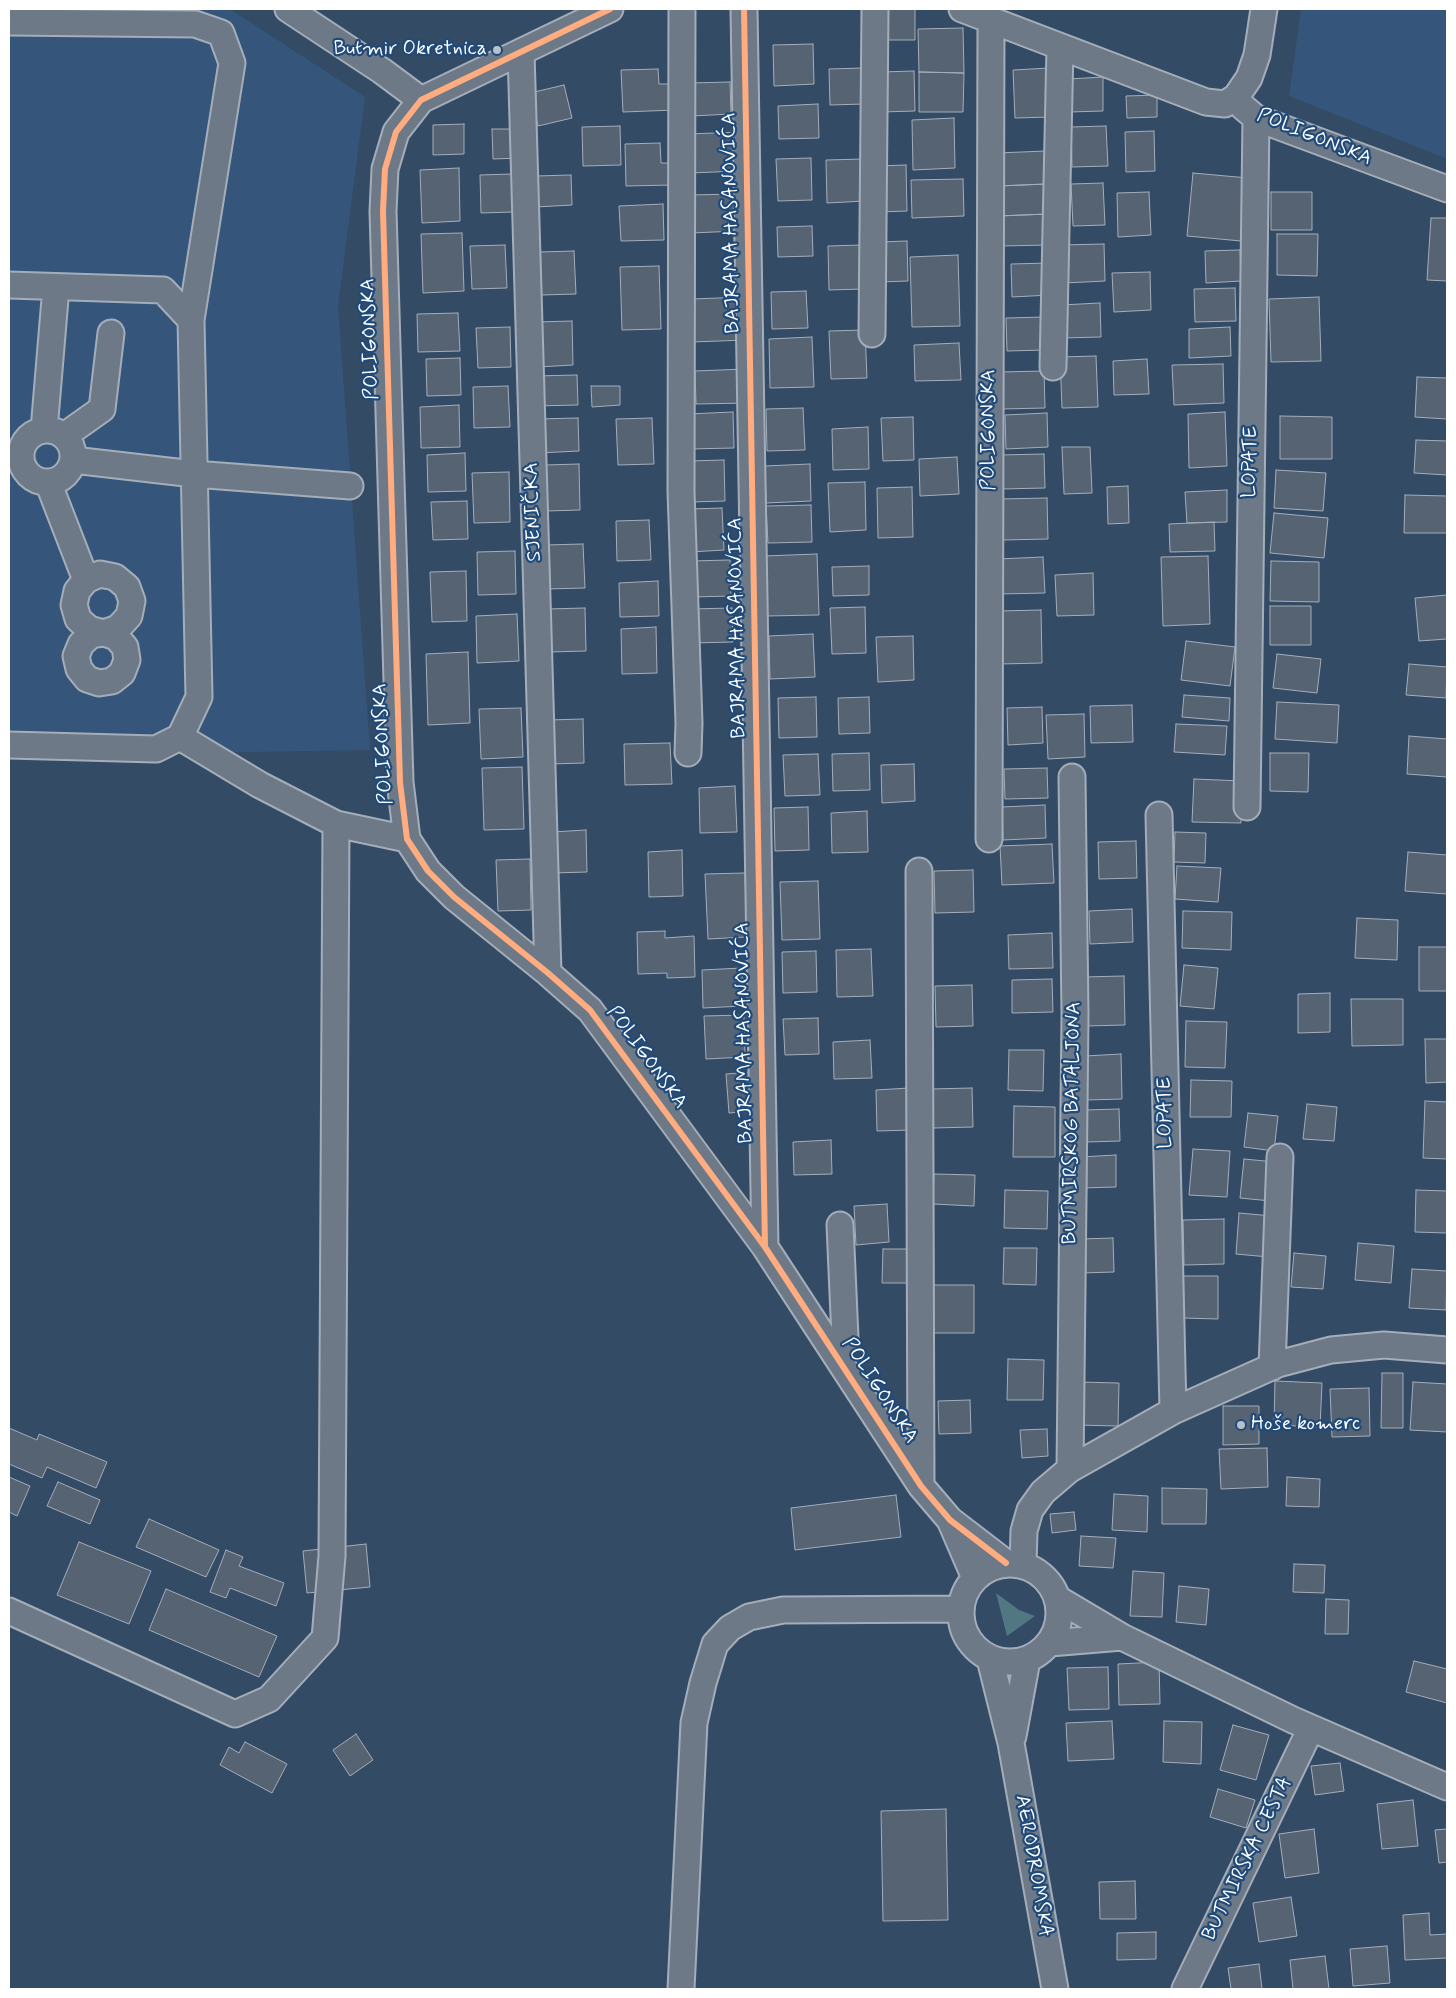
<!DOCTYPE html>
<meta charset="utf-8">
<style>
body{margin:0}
#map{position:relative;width:1456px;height:1998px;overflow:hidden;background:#344b65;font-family:Mynerve,sans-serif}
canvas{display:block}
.frame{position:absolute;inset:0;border:10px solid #fff;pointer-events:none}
</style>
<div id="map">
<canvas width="1456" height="1998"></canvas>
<div class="frame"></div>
</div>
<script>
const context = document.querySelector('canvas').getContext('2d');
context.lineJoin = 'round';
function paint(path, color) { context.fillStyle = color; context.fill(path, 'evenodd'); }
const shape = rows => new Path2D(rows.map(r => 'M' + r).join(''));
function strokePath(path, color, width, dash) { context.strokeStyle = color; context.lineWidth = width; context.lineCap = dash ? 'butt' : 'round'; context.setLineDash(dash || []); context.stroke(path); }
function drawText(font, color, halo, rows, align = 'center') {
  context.font = font + ' Mynerve,sans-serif'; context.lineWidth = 4.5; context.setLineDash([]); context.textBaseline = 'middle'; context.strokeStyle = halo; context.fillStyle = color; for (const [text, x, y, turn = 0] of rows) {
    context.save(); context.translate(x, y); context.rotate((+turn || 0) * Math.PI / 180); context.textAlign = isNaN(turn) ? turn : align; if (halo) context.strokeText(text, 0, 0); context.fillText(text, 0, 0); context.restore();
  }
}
paint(shape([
 [9,9,230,9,365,97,338,306,370,750,9,756],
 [1301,9,1447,9,1447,159,1289,96]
]), '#35557b');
paint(shape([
 [996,1593,1019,1610,1035,1616,1007,1636]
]), '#517882');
const building = shape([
 [887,9,915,9,915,40,887,40,887,9],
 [963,28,964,73,919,72,918,29,963,28],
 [813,44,814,84,774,86,773,45,813,44],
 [863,68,864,104,830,105,829,69,863,68],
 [1049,68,1050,117,1015,118,1013,70,1049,68],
 [658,69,659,84,674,84,675,110,623,112,621,70,658,69],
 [914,71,915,111,882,112,881,72,914,71],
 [919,72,964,73,963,112,919,112,919,72],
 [1103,77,1103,111,1069,112,1068,79,1103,77],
 [730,82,731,114,691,116,690,83,730,82],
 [564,85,572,118,538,126,530,93,564,85],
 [1157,95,1157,117,1127,118,1126,96,1157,95],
 [818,104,819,138,779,139,778,106,818,104],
 [954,118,955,168,913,170,912,120,954,118],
 [464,124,464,154,433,155,433,125,464,124],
 [620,126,621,165,583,166,582,127,620,126],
 [1106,126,1108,166,1072,167,1071,127,1106,126],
 [492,129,519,129,520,158,493,159,492,129],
 [1154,131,1155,171,1126,172,1125,132,1154,131],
 [739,132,740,171,690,173,689,134,739,132],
 [660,143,661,163,672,163,673,185,626,186,625,144,660,143],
 [1046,151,1047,184,998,186,997,153,1046,151],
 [811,158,812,200,778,201,776,159,811,158],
 [864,159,865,201,827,203,826,160,864,159],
 [906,165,907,211,878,212,877,166,906,165],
 [459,168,460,221,422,223,420,170,459,168],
 [1193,173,1248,178,1241,241,1187,236,1193,173],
 [512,174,513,212,481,213,480,175,512,174],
 [571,175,572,205,536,207,535,176,571,175],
 [963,179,964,216,912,218,911,180,963,179],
 [1103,183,1105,225,1073,226,1071,184,1103,183],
 [1047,184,1048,214,998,216,998,186,1047,184],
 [1149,192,1151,235,1118,237,1117,193,1149,192],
 [1271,192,1312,192,1312,230,1271,230,1271,192],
 [736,194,737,231,691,233,690,195,736,194],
 [663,204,664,240,621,241,619,206,663,204],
 [1048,214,1049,245,1000,246,998,216,1048,214],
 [1431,218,1447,218,1447,281,1427,280,1431,218],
 [812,226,813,256,778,257,777,227,812,226],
 [462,233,464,291,423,293,421,234,462,233],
 [1277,234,1318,234,1317,276,1277,275,1277,234],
 [907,241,908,281,880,282,879,242,907,241],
 [1104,244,1105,281,1064,283,1062,245,1104,244],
 [505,245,507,288,472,289,470,246,505,245],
 [862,245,863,289,829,290,828,246,862,245],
 [1240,250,1241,281,1206,283,1205,251,1240,250],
 [574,251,576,294,541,295,539,252,574,251],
 [958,255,960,326,912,327,910,257,958,255],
 [1049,263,1050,295,1012,297,1011,264,1049,263],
 [659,266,661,329,622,330,620,267,659,266],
 [1150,272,1151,310,1114,312,1112,273,1150,272],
 [1235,288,1236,321,1195,322,1194,289,1235,288],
 [806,291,808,328,772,329,771,292,806,291],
 [746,297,747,340,692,342,691,299,746,297],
 [1319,297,1321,361,1271,362,1269,299,1319,297],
 [1100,303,1101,337,1062,338,1061,305,1100,303],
 [458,313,460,351,418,352,417,314,458,313],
 [1044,317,1045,350,1007,351,1006,318,1044,317],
 [572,321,573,365,538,367,536,322,572,321],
 [510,327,511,367,478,368,476,328,510,327],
 [1230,327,1231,356,1189,358,1189,329,1230,327],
 [865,330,867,378,831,379,829,331,865,330],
 [812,337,814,387,770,388,769,339,812,337],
 [959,343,961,380,915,381,914,345,959,343],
 [1096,356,1098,407,1062,408,1060,357,1096,356],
 [460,358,461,395,427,396,426,359,460,358],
 [1147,359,1149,394,1114,395,1113,361,1147,359],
 [1223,364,1224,403,1174,405,1172,365,1223,364],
 [746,369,747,403,696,404,695,371,746,369],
 [1044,371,1045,408,1001,409,1000,372,1044,371],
 [577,375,578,405,535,406,534,376,577,375],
 [1417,377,1447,378,1447,419,1415,417,1417,377],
 [508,386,510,427,474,428,473,387,508,386],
 [591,386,620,386,620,405,592,407,591,386],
 [459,405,460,447,421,448,420,407,459,405],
 [803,408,805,450,767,451,766,409,803,408],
 [733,412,734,448,689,449,688,414,733,412],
 [1225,412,1227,466,1189,468,1188,414,1225,412],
 [1047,413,1048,447,1006,449,1005,415,1047,413],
 [1280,416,1332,417,1332,459,1280,459,1280,416],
 [913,417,914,460,883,461,881,418,913,417],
 [578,418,579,451,538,453,537,419,578,418],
 [652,418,654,464,618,465,616,419,652,418],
 [868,427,869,469,833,470,832,429,868,427],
 [1416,440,1447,441,1447,475,1414,473,1416,440],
 [1062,447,1090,447,1092,493,1064,494,1062,447],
 [465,453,466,491,428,492,427,455,465,453],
 [1044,454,1045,488,1001,489,1000,455,1044,454],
 [957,457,959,494,920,496,919,459,957,457],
 [724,460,725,501,691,502,689,461,724,460],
 [579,464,580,510,547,511,545,465,579,464],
 [810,464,811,501,766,503,765,466,810,464],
 [1276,470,1326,473,1323,511,1274,508,1276,470],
 [509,472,510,522,474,523,472,473,509,472],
 [865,482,866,530,830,532,828,483,865,482],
 [1128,486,1129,523,1108,524,1107,487,1128,486],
 [912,487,913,537,878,538,877,488,912,487],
 [1227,490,1227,522,1187,523,1185,492,1227,490],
 [1405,495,1447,496,1447,533,1404,533,1405,495],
 [1047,498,1048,539,1002,540,1000,499,1047,498],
 [467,501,468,539,433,540,431,502,467,501],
 [811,505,812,542,768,543,766,506,811,505],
 [722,508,724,550,690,552,689,509,722,508],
 [1274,513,1328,518,1324,558,1270,553,1274,513],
 [649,520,651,560,617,561,616,521,649,520],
 [1214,522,1215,551,1170,552,1169,524,1214,522],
 [583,544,585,588,546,589,545,545,583,544],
 [515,551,516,594,478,595,477,552,515,551],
 [817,554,819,615,766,616,764,556,817,554],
 [1208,556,1210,624,1163,626,1161,557,1208,556],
 [1043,557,1045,593,999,594,998,559,1043,557],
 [730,560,731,596,692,597,691,561,730,560],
 [1271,561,1319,562,1319,602,1270,601,1271,561],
 [869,566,869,595,833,596,832,567,869,566],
 [466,571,467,621,432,622,430,572,466,571],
 [1093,573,1094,615,1057,616,1055,575,1093,573],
 [658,581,659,616,620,617,619,583,658,581],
 [1447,595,1447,639,1419,641,1415,598,1447,595],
 [1270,606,1311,606,1311,645,1270,645,1270,606],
 [865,607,866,653,832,654,830,608,865,607],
 [585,608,586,651,549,652,547,609,585,608],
 [732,608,733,642,692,643,691,609,732,608],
 [1041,610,1042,663,1000,664,998,611,1041,610],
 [517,614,519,661,477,663,476,616,517,614],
 [656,627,657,673,622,674,621,629,656,627],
 [813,634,815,677,770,679,769,636,813,634],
 [913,636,914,680,878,682,876,637,913,636],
 [1186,641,1235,647,1230,686,1181,680,1186,641],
 [468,652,470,723,428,725,426,654,468,652],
 [1277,654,1321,659,1317,693,1273,688,1277,654],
 [1409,664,1447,667,1446,698,1406,695,1409,664],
 [1184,695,1230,698,1229,721,1182,717,1184,695],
 [816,697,817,737,779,738,778,698,816,697],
 [869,697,870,733,839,734,838,698,869,697],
 [1277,702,1339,705,1337,743,1275,739,1277,702],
 [1132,705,1133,742,1091,743,1090,706,1132,705],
 [1042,707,1043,743,1008,745,1007,708,1042,707],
 [521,708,523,757,481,759,479,709,521,708],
 [1084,714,1085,757,1048,759,1046,715,1084,714],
 [583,719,584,763,550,764,548,720,583,719],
 [1176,724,1227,726,1225,755,1174,752,1176,724],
 [1409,736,1447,739,1447,777,1407,774,1409,736],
 [670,743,672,784,625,785,624,744,670,743],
 [869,753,870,790,833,791,832,754,869,753],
 [1270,753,1309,753,1308,792,1270,791,1270,753],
 [818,754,820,795,785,796,783,755,818,754],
 [914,764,915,801,882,803,881,765,914,764],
 [522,767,524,829,484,830,482,768,522,767],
 [1047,768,1048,798,1005,799,1004,769,1047,768],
 [1194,779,1243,781,1241,823,1192,822,1194,779],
 [735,786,737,832,700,833,699,788,735,786],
 [1045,805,1046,838,1003,840,1002,807,1045,805],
 [808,807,809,850,775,851,774,808,808,807],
 [867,811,868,852,832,853,831,813,867,811],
 [586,830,587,872,553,873,552,832,586,830],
 [1175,832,1206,833,1205,863,1174,862,1175,832],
 [1136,841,1137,878,1099,879,1098,842,1136,841],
 [1052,844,1054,883,1002,885,1000,846,1052,844],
 [682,850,683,896,649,897,648,852,682,850],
 [1408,852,1447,855,1447,894,1405,891,1408,852],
 [530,859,531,910,498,911,496,860,530,859],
 [1177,866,1221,868,1218,902,1175,899,1177,866],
 [973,870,974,912,935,913,934,871,973,870],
 [745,873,747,937,708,939,705,874,745,873],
 [818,881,820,939,782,940,780,882,818,881],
 [1132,909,1133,942,1090,944,1089,911,1132,909],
 [1183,911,1232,912,1231,950,1182,948,1183,911],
 [1357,918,1398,920,1397,960,1355,958,1357,918],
 [665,931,665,938,694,936,695,977,667,978,667,973,638,974,637,932,665,931],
 [1052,933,1053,968,1009,969,1008,935,1052,933],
 [1419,947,1447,947,1447,991,1419,991,1419,947],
 [871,949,873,996,837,997,836,950,871,949],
 [816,951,817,992,783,993,782,952,816,951],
 [1184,965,1218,968,1214,1009,1180,1006,1184,965],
 [742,968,743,1006,703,1008,702,970,742,968],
 [1124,976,1125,1025,1085,1026,1084,977,1124,976],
 [1052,979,1053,1012,1012,1013,1012,980,1052,979],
 [972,985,973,1026,936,1027,935,986,972,985],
 [1330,993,1330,1032,1298,1033,1298,994,1330,993],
 [1351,999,1403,999,1403,1045,1352,1046,1351,999],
 [744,1015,745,1057,706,1059,704,1016,744,1015],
 [818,1018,819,1054,785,1055,783,1019,818,1018],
 [1186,1021,1227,1022,1225,1068,1185,1067,1186,1021],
 [1425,1039,1447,1039,1447,1082,1426,1083,1425,1039],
 [870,1040,872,1078,834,1079,833,1042,870,1040],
 [1009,1050,1044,1050,1043,1091,1008,1090,1009,1050],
 [1121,1054,1122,1099,1087,1100,1085,1056,1121,1054],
 [751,1072,755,1111,729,1113,726,1074,751,1072],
 [1191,1080,1232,1081,1231,1117,1190,1117,1191,1080],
 [909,1088,911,1130,877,1131,876,1090,909,1088],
 [972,1088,973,1127,933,1128,932,1089,972,1088],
 [1425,1101,1447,1102,1447,1159,1423,1158,1425,1101],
 [1307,1104,1337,1107,1334,1141,1303,1139,1307,1104],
 [1014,1106,1055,1107,1055,1157,1013,1157,1014,1106],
 [1119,1109,1120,1141,1086,1142,1085,1110,1119,1109],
 [1248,1113,1278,1116,1274,1151,1244,1147,1248,1113],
 [831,1140,832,1174,794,1175,793,1142,831,1140],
 [1193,1149,1230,1151,1227,1197,1189,1195,1193,1149],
 [1116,1155,1116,1187,1082,1188,1081,1157,1116,1155],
 [1244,1159,1275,1162,1271,1201,1240,1198,1244,1159],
 [934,1174,975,1175,974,1206,933,1204,934,1174],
 [1005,1190,1048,1191,1047,1229,1004,1228,1005,1190],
 [1416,1190,1447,1191,1447,1233,1415,1232,1416,1190],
 [887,1204,889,1242,856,1245,854,1206,887,1204],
 [1239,1213,1272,1216,1269,1257,1236,1254,1239,1213],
 [1224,1219,1224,1264,1184,1265,1183,1220,1224,1219],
 [1113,1238,1114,1272,1081,1273,1080,1239,1113,1238],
 [1358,1243,1394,1246,1391,1283,1355,1280,1358,1243],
 [1004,1248,1037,1248,1036,1285,1003,1284,1004,1248],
 [883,1249,915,1249,914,1283,882,1283,883,1249],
 [1294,1253,1326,1256,1323,1289,1291,1287,1294,1253],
 [1412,1269,1447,1271,1446,1310,1409,1308,1412,1269],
 [1183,1276,1218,1276,1218,1319,1183,1318,1183,1276],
 [933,1285,974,1285,974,1333,933,1333,933,1285],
 [1008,1359,1044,1360,1043,1400,1007,1400,1008,1359],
 [1382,1373,1403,1373,1403,1428,1381,1428,1382,1373],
 [1275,1381,1322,1383,1320,1427,1274,1425,1275,1381],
 [1078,1382,1119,1383,1118,1426,1077,1425,1078,1382],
 [1413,1382,1447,1384,1447,1432,1410,1430,1413,1382],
 [1369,1388,1370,1436,1332,1437,1330,1389,1369,1388],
 [970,1400,971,1433,939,1434,938,1401,970,1400],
 [1223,1406,1259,1406,1259,1444,1223,1445,1223,1406],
 [9,1428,37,1440,39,1434,107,1462,96,1488,47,1467,42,1478,9,1464,9,1428],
 [1047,1429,1048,1456,1022,1458,1020,1430,1047,1429],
 [1267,1448,1268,1487,1221,1489,1219,1449,1267,1448],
 [9,1477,30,1486,17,1516,9,1512,9,1477],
 [1287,1477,1320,1479,1319,1507,1286,1506,1287,1477],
 [58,1482,100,1500,90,1524,47,1506,58,1482],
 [1162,1488,1207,1489,1206,1524,1162,1524,1162,1488],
 [1114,1494,1148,1496,1147,1532,1112,1530,1114,1494],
 [896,1495,901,1537,795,1550,791,1508,896,1495],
 [1074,1512,1076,1530,1052,1533,1050,1514,1074,1512],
 [149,1519,219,1550,206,1577,136,1547,149,1519],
 [1081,1536,1116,1538,1113,1568,1079,1566,1081,1536],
 [79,1542,151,1571,129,1624,57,1595,79,1542],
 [366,1544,370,1587,307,1593,303,1551,366,1544],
 [226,1550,243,1557,239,1566,284,1583,276,1606,230,1588,226,1598,210,1592,226,1550],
 [1294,1564,1325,1565,1324,1593,1293,1592,1294,1564],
 [1133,1571,1164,1573,1162,1617,1130,1616,1133,1571],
 [1179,1586,1209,1589,1206,1625,1176,1622,1179,1586],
 [166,1589,277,1636,259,1677,149,1630,166,1589],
 [1326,1599,1349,1600,1348,1634,1325,1634,1326,1599],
 [1414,1661,1447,1669,1447,1703,1406,1692,1414,1661],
 [1159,1662,1160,1704,1119,1705,1118,1664,1159,1662],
 [1108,1667,1109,1709,1069,1710,1067,1668,1108,1667],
 [1112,1721,1114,1759,1068,1761,1066,1723,1112,1721],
 [1164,1721,1202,1722,1201,1764,1163,1762,1164,1721],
 [1233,1725,1269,1735,1256,1780,1220,1770,1233,1725],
 [356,1734,373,1760,350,1776,333,1750,356,1734],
 [245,1742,287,1764,272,1793,220,1765,229,1747,239,1753,245,1742],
 [1340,1763,1344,1791,1315,1795,1311,1766,1340,1763],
 [1218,1789,1255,1800,1246,1828,1210,1817,1218,1789],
 [1413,1800,1418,1846,1382,1849,1377,1804,1413,1800],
 [946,1809,948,1920,883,1921,881,1811,946,1809],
 [1314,1829,1319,1873,1285,1878,1279,1834,1314,1829],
 [1447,1829,1447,1862,1439,1863,1435,1830,1447,1829],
 [1135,1881,1136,1919,1100,1919,1099,1882,1135,1881],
 [1291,1897,1297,1936,1259,1942,1253,1903,1291,1897],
 [1429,1913,1430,1935,1447,1934,1447,1958,1405,1960,1403,1915,1429,1913],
 [1156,1932,1156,1959,1117,1960,1117,1933,1156,1932],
 [1387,1946,1390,1983,1353,1986,1350,1949,1387,1946],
 [1325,1956,1329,1989,1293,1989,1290,1960,1325,1956],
 [1259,1964,1262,1989,1231,1989,1228,1968,1259,1964]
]);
paint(building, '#566373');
strokePath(building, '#a4aeba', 1);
const minor = shape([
 [288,9,382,71,421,100],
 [610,9,421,100,396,132,385,169,383,211,400,782,407,839,428,871,454,897,548,973,590,1010,765,1247,921,1486,950,1520,1006,1563],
 [682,9,681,491,689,723,688,753],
 [744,9,765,1247],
 [962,9,1206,102,1225,104,1236,97,1249,78,1257,55,1264,9],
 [9,22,195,24,221,33,232,63,191,320],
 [521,52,548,973],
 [1243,107,1256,118,1447,189],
 [9,285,163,290,191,320,199,697,180,737,156,749,9,745],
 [872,334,875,9],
 [1053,367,1060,47],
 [44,430,56,287],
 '21 456a26 26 0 1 1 52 0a26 26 0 1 1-52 0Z',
 [64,436,102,409,111,333],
 [73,460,194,474,350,486],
 [48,482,86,580],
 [104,633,118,628,129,616,132,601,127,587,115,577,100,574,86,580,77,591,74,605,78,619,89,629,104,633,116,637,125,647,127,660,122,673,112,681,99,683,87,679,79,669,76,656,81,644,91,635,104,633],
 [180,737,260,785,336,824,407,839],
 [1247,807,1256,118],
 [1159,815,1173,1411],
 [989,839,991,21],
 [919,871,921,1486],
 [836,1355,845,1338,840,1225],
 [1272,1367,1280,1157],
 [1070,1469,1075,1015,1072,777],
 [950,1520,975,1578],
 '961 1613a49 49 0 1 1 98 0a49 49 0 1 1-98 0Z',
 [1023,1565,1024,1531,1030,1510,1043,1492,1070,1469,1173,1411,1278,1364,1331,1350,1384,1345,1447,1350],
 [1058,1599,1122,1637,1293,1720,1447,1787],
 [9,1611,235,1714,269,1699,325,1638,332,1556,336,824],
 [1050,1643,1122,1637],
 [990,1659,1011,1743,1055,1989],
 [1013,1736,1027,1660],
 [681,1989,694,1723,703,1683,715,1644,730,1628,749,1617,783,1610,960,1609],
 [1185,1989,1311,1728]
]);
strokePath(minor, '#a4aeba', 29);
strokePath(minor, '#6d7986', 25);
strokePath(shape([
 [610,9,421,100,396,132,385,169,383,211,400,782,407,839,428,871,454,897,548,973,590,1010,765,1247,921,1486,950,1520,1006,1563],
 [744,9,765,1247]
]), '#ffac80', 6);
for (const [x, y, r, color] of [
 [497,50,5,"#b8c0c9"],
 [1241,1425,5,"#b8c0c9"]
]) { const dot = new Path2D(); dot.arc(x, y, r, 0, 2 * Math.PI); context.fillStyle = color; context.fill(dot); strokePath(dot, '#1f4a7a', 2); }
drawText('20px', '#fff', '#1f4a7a', [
 ["Butmir Okretnica",487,50],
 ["Hoše komerc",1251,1425,"left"]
], 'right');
drawText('20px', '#fff', '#1f4a7a', [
 ["POLIGONSKA",1314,138,22],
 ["BAJRAMA HASANOVIĆA",732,223,-91],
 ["POLIGONSKA",371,339,-92],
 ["POLIGONSKA",990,430,-90],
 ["LOPATE",1251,462,-89],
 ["SJENIČKA",534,512,-92],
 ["BAJRAMA HASANOVIĆA",738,628,-91],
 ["POLIGONSKA",384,744,-93],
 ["BAJRAMA HASANOVIĆA",745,1033,-91],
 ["POLIGONSKA",646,1058,54],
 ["LOPATE",1166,1113,-91],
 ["BUTMIRSKOG BATALJONA",1073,1123,-89],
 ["POLIGONSKA",879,1391,57],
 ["BUTMIRSKA CESTA",1248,1859,-64],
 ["AERODROMSKA",1033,1866,80]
]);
</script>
